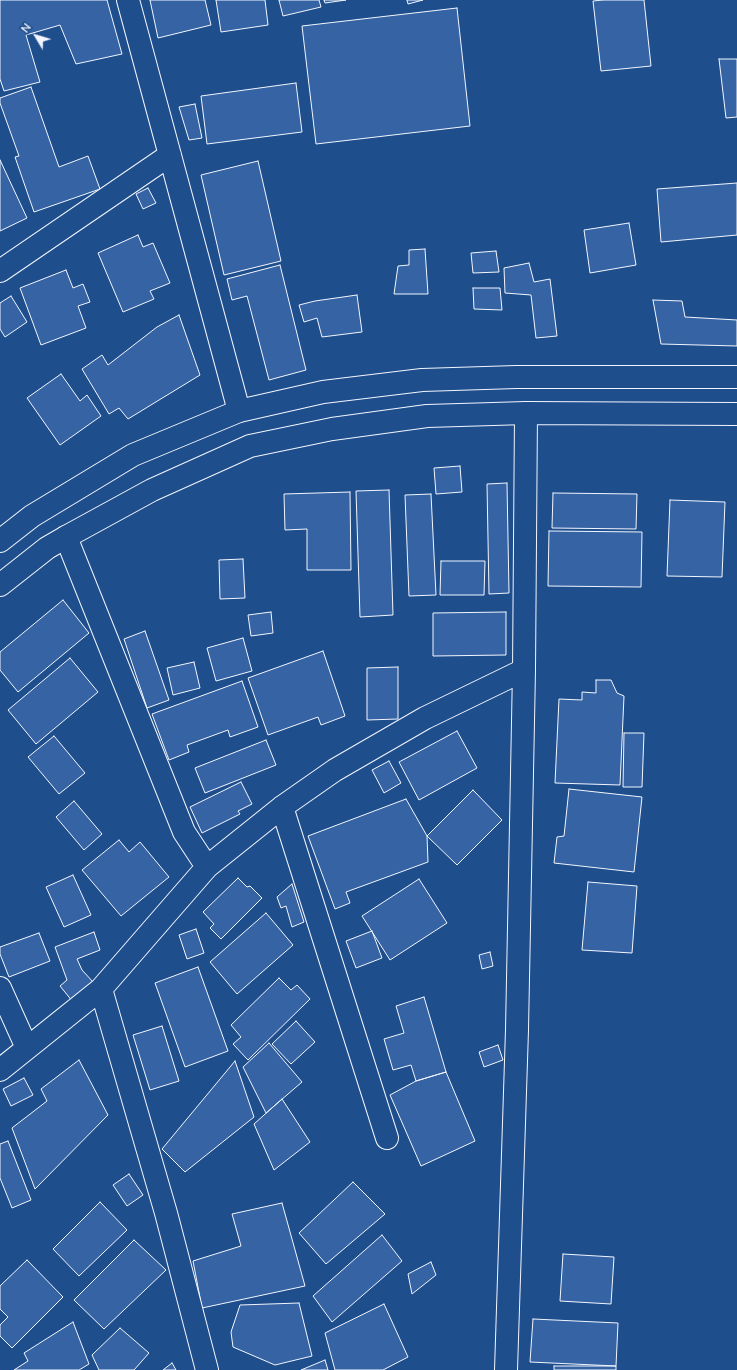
<!DOCTYPE html>
<style>
body{margin:0}
#map{position:relative;width:737px;height:1370px;overflow:hidden;background:#1f4e8c;font-family:"Nunito Sans",sans-serif}
canvas{display:block}
.north{position:absolute;left:16px;top:16px;width:40px;height:40px;-webkit-text-stroke:3px #1f4e8c;paint-order:stroke;rotate:308deg;font-size:11px;font-weight:700;line-height:16px;text-align:center;color:#f2f6ff}
.north::after{content:'';display:block;margin:auto;width:14px;height:18px;background:#f2f6ff;clip-path:polygon(50% 0,100% 100%,50% 72%,0 100%)}
</style>
<div id="map">
<canvas width="737" height="1370"></canvas>
<div class="north">N</div>
</div>
<script>
const context = document.querySelector('canvas').getContext('2d');
context.lineJoin = 'round';
function paint(path, color) { context.fillStyle = color; context.fill(path, 'evenodd'); }
const shape = rows => new Path2D(rows.map(r => 'M' + r).join(''));
function strokePath(path, color, width, dash) { context.strokeStyle = color; context.lineWidth = width; context.lineCap = dash ? 'butt' : 'round'; context.setLineDash(dash || []); context.stroke(path); }
const building = shape([
 [0,0,107,0,122,54,76,64,60,25,26,35,40,82,4,91,0,79,0,0],
 [150,0,205,0,211,25,158,38,150,0],
 [216,0,265,0,268,25,221,32,216,0],
 [279,0,319,0,321,7,283,16,279,0],
 [324,0,346,0,325,3,324,0],
 [407,0,423,0,408,4,407,0],
 [603,0,644,0,651,66,601,71,593,1,603,0],
 [457,8,470,126,316,144,302,26,457,8],
 [719,59,737,59,737,117,726,118,719,59],
 [296,83,302,132,207,144,201,96,296,83],
 [31,87,59,167,88,156,100,189,34,212,15,157,19,156,0,103,0,98,31,87],
 [195,104,202,138,189,140,179,107,195,104],
 [0,160,27,218,0,231,0,160],
 [258,161,281,261,224,275,201,175,258,161],
 [737,183,737,235,661,242,657,189,737,183],
 [148,188,156,203,143,209,136,194,148,188],
 [629,223,636,265,590,273,584,230,629,223],
 [138,235,143,247,153,243,170,283,150,291,154,299,123,312,98,253,138,235],
 [425,249,428,294,394,294,398,266,409,265,409,250,425,249],
 [496,251,499,272,473,273,471,253,496,251],
 [529,263,534,282,550,279,557,336,536,338,531,295,505,293,504,268,529,263],
 [280,265,306,370,269,380,247,296,232,300,227,279,280,265],
 [66,270,73,288,83,284,90,302,78,306,86,328,41,345,20,288,66,270],
 [473,288,500,288,502,310,474,309,473,288],
 [357,295,362,332,322,337,317,318,304,322,299,305,315,301,357,295],
 [11,296,27,322,5,337,0,329,0,303,11,296],
 [653,300,682,301,685,317,737,320,737,346,661,344,653,300],
 [179,315,200,375,128,419,119,408,109,414,82,369,102,355,108,365,157,327,179,315],
 [61,374,80,401,87,395,101,416,60,445,27,398,61,374],
 [460,466,462,492,436,494,434,468,460,466],
 [507,483,509,593,489,594,487,484,507,483],
 [389,490,393,615,360,617,356,491,389,490],
 [350,492,351,570,307,570,307,529,285,530,284,494,350,492],
 [553,493,637,494,636,529,552,528,553,493],
 [431,494,436,595,409,596,405,495,431,494],
 [670,500,725,502,722,577,667,576,670,500],
 [549,531,642,532,641,587,548,586,549,531],
 [243,559,245,598,220,599,219,560,243,559],
 [441,561,485,561,484,595,440,595,441,561],
 [63,600,89,633,18,692,0,670,0,652,63,600],
 [271,612,273,633,251,636,248,615,271,612],
 [506,612,506,655,433,656,433,613,506,612],
 [145,631,169,700,147,708,124,639,145,631],
 [243,638,252,671,216,681,207,648,243,638],
 [323,651,345,716,321,725,318,717,268,735,248,678,323,651],
 [70,658,98,692,36,744,8,710,70,658],
 [194,662,200,688,173,695,167,668,194,662],
 [398,667,398,719,367,720,367,668,398,667],
 [596,680,611,680,617,693,624,696,620,785,555,783,559,699,582,700,582,692,596,693,596,680],
 [242,681,258,727,230,737,228,730,187,745,189,752,169,760,152,714,242,681],
 [457,731,477,768,419,800,399,762,457,731],
 [624,733,644,733,642,787,623,787,624,733],
 [54,736,85,773,59,794,28,757,54,736],
 [266,740,276,765,205,793,195,768,266,740],
 [389,761,401,783,384,793,372,770,389,761],
 [241,782,252,804,238,811,240,814,202,833,190,807,241,782],
 [569,789,642,797,634,872,554,863,557,837,564,836,569,789],
 [473,790,502,820,457,865,427,836,473,790],
 [406,799,427,836,428,862,346,892,350,903,335,909,308,836,406,799],
 [74,801,102,834,84,850,56,817,74,801],
 [119,840,129,852,140,842,169,877,121,916,82,870,119,840],
 [73,875,91,915,64,927,46,887,73,875],
 [238,878,247,887,250,886,262,898,221,939,210,928,214,924,203,912,238,878],
 [419,879,447,923,390,960,362,916,419,879],
 [588,882,637,886,632,953,582,950,588,882],
 [292,884,304,922,292,927,286,906,281,908,277,897,292,884],
 [266,913,293,945,237,994,210,962,266,913],
 [196,929,204,953,187,959,179,935,196,929],
 [372,931,382,958,356,968,346,941,372,931],
 [94,932,100,950,77,959,82,970,94,983,73,1002,60,986,67,980,55,947,94,932],
 [39,933,50,961,9,977,0,954,0,947,39,933],
 [490,952,493,966,482,969,479,955,490,952],
 [198,967,228,1051,185,1067,155,983,198,967],
 [279,978,291,990,297,985,310,999,248,1060,233,1044,241,1037,231,1025,279,978],
 [424,997,446,1072,416,1081,411,1065,393,1070,384,1039,404,1033,396,1006,424,997],
 [296,1021,315,1042,291,1064,272,1044,296,1021],
 [162,1026,179,1081,150,1090,133,1035,162,1026],
 [269,1043,302,1082,266,1113,243,1067,269,1043],
 [498,1045,503,1060,484,1067,479,1052,498,1045],
 [79,1060,108,1115,35,1189,12,1128,47,1101,41,1089,79,1060],
 [235,1061,254,1117,185,1172,162,1149,235,1061],
 [446,1072,475,1141,421,1166,390,1095,416,1081,446,1072],
 [24,1078,33,1095,11,1106,3,1089,24,1078],
 [282,1099,310,1142,274,1170,254,1124,282,1099],
 [8,1141,31,1200,12,1208,0,1178,0,1144,8,1141],
 [129,1174,143,1195,127,1206,113,1185,129,1174],
 [353,1182,385,1214,326,1264,299,1233,353,1182],
 [100,1202,127,1230,79,1276,53,1249,100,1202],
 [282,1203,305,1286,202,1308,193,1261,241,1246,232,1214,282,1203],
 [382,1235,402,1261,332,1322,313,1296,382,1235],
 [134,1240,166,1270,104,1329,74,1300,134,1240],
 [563,1254,614,1257,611,1304,560,1301,563,1254],
 [27,1260,63,1297,12,1348,0,1336,0,1325,8,1317,0,1309,0,1286,27,1260],
 [431,1262,436,1275,412,1294,408,1274,431,1262],
 [299,1303,312,1356,275,1365,233,1347,231,1332,240,1305,299,1303],
 [384,1304,408,1357,383,1370,335,1370,325,1333,384,1304],
 [533,1319,618,1323,616,1366,530,1362,533,1319],
 [73,1322,89,1364,79,1370,14,1370,28,1361,24,1353,73,1322],
 [120,1328,149,1353,134,1370,99,1370,92,1355,120,1328],
 [325,1360,328,1370,301,1370,325,1360],
 [172,1363,176,1370,163,1370,172,1363],
 [554,1366,616,1366,616,1370,554,1370,554,1366]
]);
paint(building, '#3563a3');
strokePath(building, '#f2f6ff', 1);
const minor = shape([
 [128,0,239,411],
 [0,271,170,155],
 [66,537,184,832,207,867],
 [282,807,387,1138],
 [0,988,27,1048],
 [0,1070,101,989],
 [207,1370,166,1213,101,989,207,867,282,807,335,770,425,718,524,670,526,413],
 [506,1370,517,1030,524,670]
]);
const major = shape([
 [0,541,32,516,133,455,239,411,323,392,422,380,516,377,737,377],
 [0,585,47,548,66,537,152,490,250,446,332,429,427,416,526,413,737,414]
]);
strokePath(minor, '#f2f6ff', 24);
strokePath(major, '#f2f6ff', 24);
strokePath(minor, '#1f4e8c', 22);
strokePath(major, '#1f4e8c', 22);
</script>
